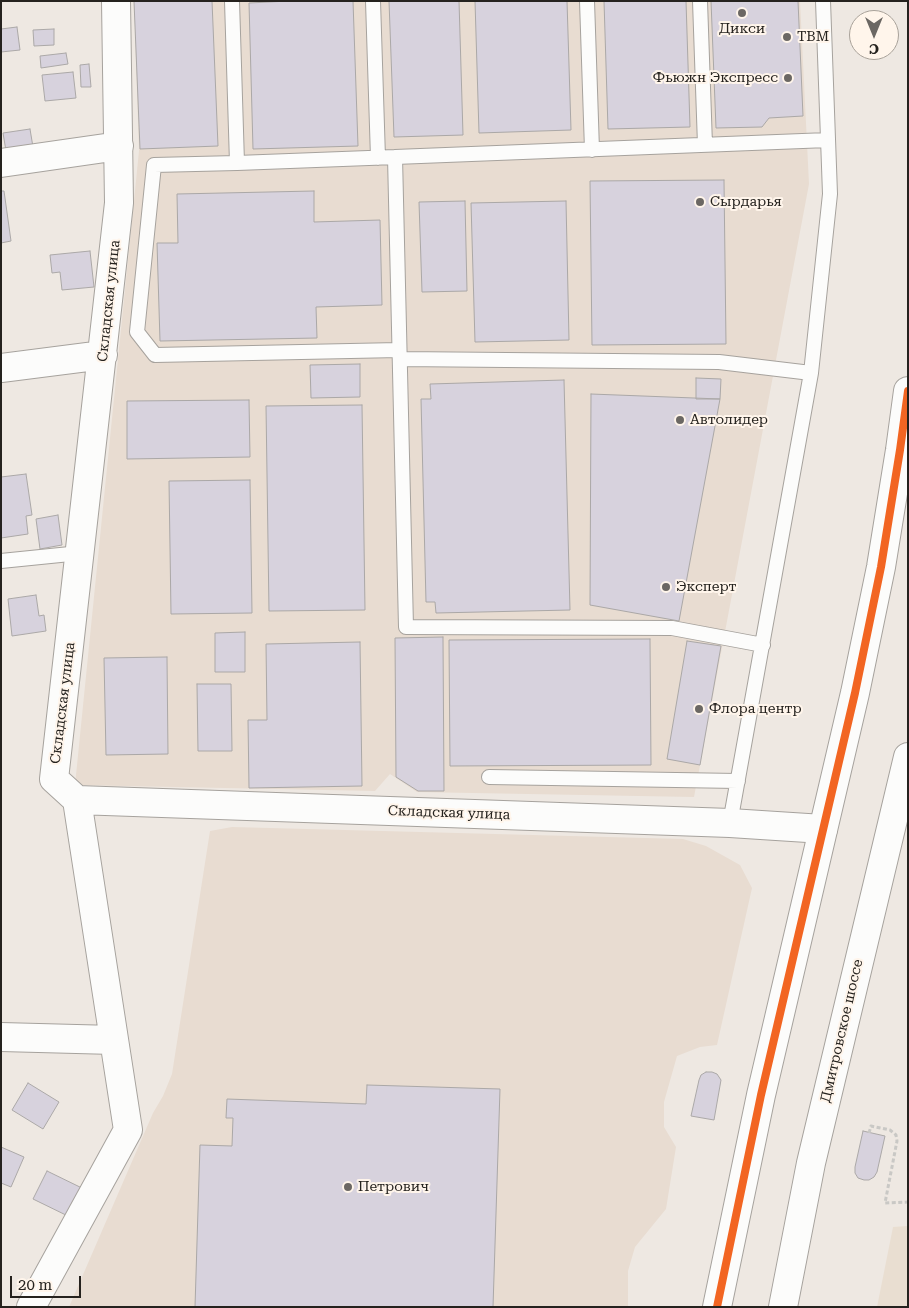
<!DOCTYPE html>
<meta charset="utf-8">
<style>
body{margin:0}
#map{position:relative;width:909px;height:1308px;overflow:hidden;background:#eee8e2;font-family:"Roboto Serif",serif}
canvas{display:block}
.frame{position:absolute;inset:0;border:2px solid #25221e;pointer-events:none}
.north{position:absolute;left:849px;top:10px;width:50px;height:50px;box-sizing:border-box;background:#fff5eb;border:1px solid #a8a199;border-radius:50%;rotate:180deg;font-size:14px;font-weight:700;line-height:20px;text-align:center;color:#25221e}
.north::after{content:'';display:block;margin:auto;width:18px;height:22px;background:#6b6763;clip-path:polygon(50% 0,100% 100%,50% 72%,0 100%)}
.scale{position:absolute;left:10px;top:1276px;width:71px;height:22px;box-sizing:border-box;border:2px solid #25221e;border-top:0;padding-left:6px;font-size:15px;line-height:18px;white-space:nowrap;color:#25221e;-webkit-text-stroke:4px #fff5eb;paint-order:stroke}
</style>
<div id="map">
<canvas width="909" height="1308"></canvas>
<div class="frame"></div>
<div class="north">С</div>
<div class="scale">20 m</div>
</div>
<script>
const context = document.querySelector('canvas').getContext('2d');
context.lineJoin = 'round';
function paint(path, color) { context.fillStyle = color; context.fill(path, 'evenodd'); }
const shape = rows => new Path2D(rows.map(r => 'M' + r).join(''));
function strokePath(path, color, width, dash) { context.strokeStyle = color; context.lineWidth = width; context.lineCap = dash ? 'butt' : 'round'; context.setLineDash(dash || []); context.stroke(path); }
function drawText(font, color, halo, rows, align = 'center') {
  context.font = font + ' "Roboto Serif",serif'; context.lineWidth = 4; context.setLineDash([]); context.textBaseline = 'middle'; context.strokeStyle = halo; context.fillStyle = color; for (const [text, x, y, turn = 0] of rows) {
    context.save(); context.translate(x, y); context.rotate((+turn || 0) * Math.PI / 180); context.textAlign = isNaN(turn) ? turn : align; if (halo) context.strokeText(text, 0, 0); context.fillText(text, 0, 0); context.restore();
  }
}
paint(shape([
 [134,1,800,1,809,184,694,797,417,792,390,774,375,791,75,785,139,151],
 [232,827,683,839,706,846,740,865,752,888,717,1045,700,1047,677,1056,664,1102,664,1127,676,1147,666,1209,635,1247,628,1271,628,1307,69,1307,153,1113,163,1096,172,1074,210,831]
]), '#e8dcd1');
paint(shape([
 [908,1226,908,1307,877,1307,893,1227]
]), '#e9ded1');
const building = shape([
 [134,1,212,1,218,146,140,149,134,1],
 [289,1,353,1,358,146,253,149,249,3,289,1],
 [389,1,459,1,463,135,394,137,389,1],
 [475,1,567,1,571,130,479,133,475,1],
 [604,1,686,1,690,127,608,129,604,1],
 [711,1,798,1,803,116,769,118,762,127,716,128,711,1],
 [17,27,20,50,1,52,1,29,17,27],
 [54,29,54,45,34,46,33,30,54,29],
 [66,53,68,64,41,68,40,56,66,53],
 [89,64,91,87,81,87,80,65,89,64],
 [73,72,76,98,45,101,42,75,73,72],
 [30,129,33,147,6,151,3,133,30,129],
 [724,180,726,344,592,345,590,181,724,180],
 [1,191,4,191,11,241,1,243,1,191],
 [314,191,314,222,380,220,382,305,316,307,317,338,160,341,157,243,178,243,177,194,314,191],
 [465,201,467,291,422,292,419,202,465,201],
 [566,201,569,340,475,342,471,203,566,201],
 [90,251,94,287,62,290,60,272,52,273,50,255,90,251],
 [360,364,360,397,311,398,310,365,360,364],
 [696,378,721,379,720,399,696,399,696,378],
 [564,380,570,610,436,613,435,602,426,602,421,399,431,399,430,384,564,380],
 [591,394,720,399,679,621,590,605,591,394],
 [249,400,250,457,127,459,127,401,249,400],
 [362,405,365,610,269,611,266,406,362,405],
 [26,474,32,515,26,516,28,534,1,538,1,477,26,474],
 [250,480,252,613,171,614,169,481,250,480],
 [58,515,62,545,40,549,36,519,58,515],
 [36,595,39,616,44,615,46,631,12,636,8,599,36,595],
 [245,632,245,672,215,672,215,633,245,632],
 [443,637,444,791,418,791,396,777,395,638,443,637],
 [650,639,651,765,450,766,449,640,650,639],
 [687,641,721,646,700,765,667,759,687,641],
 [360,642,362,786,249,788,248,720,267,720,266,644,360,642],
 [167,657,168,754,106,755,104,658,167,657],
 [197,684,231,684,232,751,198,751,197,684],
 [706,1072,712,1072,717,1074,721,1080,714,1120,691,1116,699,1080,701,1075,706,1072],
 [28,1083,59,1102,43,1129,12,1110,28,1083],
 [367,1085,500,1089,493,1307,195,1307,200,1145,232,1146,233,1118,226,1118,227,1099,366,1104,367,1085],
 [863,1131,885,1136,877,1172,874,1177,869,1180,864,1180,858,1178,855,1173,855,1167,863,1131],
 [1,1147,24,1157,11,1187,1,1183,1,1147],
 [47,1171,86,1190,72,1218,33,1199,47,1171]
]);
paint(building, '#d7d2dd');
strokePath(building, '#aba8a7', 1);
const service = shape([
 [232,1,237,163,395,157],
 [373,1,378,158],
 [587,1,592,150],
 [700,1,705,145],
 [237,163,154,165,137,332,155,355,399,350],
 [400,359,719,362,811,373],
 [1,561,80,553],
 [763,645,672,628,406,627,395,157,828,140],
 [489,777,738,781],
 [730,823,811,373,830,194,823,1]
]);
const minor = shape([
 [116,1,119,203,54,779,77,800,730,823,823,829],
 [1,163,119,146],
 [1,368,103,355],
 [1,1037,114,1040],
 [31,1307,128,1130,77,800]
]);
const trunk = shape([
 [717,1307,761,1095,855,693,881,567,900,450,908,391],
 [783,1307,811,1163,908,757]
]);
strokePath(service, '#a6a29d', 16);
strokePath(minor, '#a6a29d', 30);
strokePath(trunk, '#a6a29d', 30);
strokePath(shape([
 [869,1133,871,1126,890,1130,896,1135,897,1141,885,1203,908,1202]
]), '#c9c8c5', 3, [4, 2.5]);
strokePath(service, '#fcfcfb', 14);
strokePath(minor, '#fcfcfb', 28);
strokePath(trunk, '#fcfcfb', 28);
strokePath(shape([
 [717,1307,761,1095,855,693,881,567,900,450,908,391]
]), '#f26522', 8);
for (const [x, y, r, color] of [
 [742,13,5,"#6b6763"],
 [787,37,5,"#6b6763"],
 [788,78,5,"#6b6763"],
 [700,202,5,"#6b6763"],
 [680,420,5,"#6b6763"],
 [666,587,5,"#6b6763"],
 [699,709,5,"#6b6763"],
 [348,1187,5,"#6b6763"]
]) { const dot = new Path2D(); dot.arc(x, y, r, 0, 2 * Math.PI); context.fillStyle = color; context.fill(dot); strokePath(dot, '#fff5eb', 2); }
drawText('14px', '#25221e', '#fff5eb', [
 ["Дикси",742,29,"center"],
 ["ТВМ",797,37],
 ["Фьюжн Экспресс",778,78,"right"],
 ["Сырдарья",710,202],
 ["Автолидер",690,420],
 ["Эксперт",676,587],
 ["Флора центр",709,709],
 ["Петрович",358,1187]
], 'left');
drawText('14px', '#25221e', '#fff5eb', [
 ["Складская улица",109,301,-84],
 ["Складская улица",63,703,-83],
 ["Складская улица",449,813,2],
 ["Дмитровское шоссе",842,1031,-77]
]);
</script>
